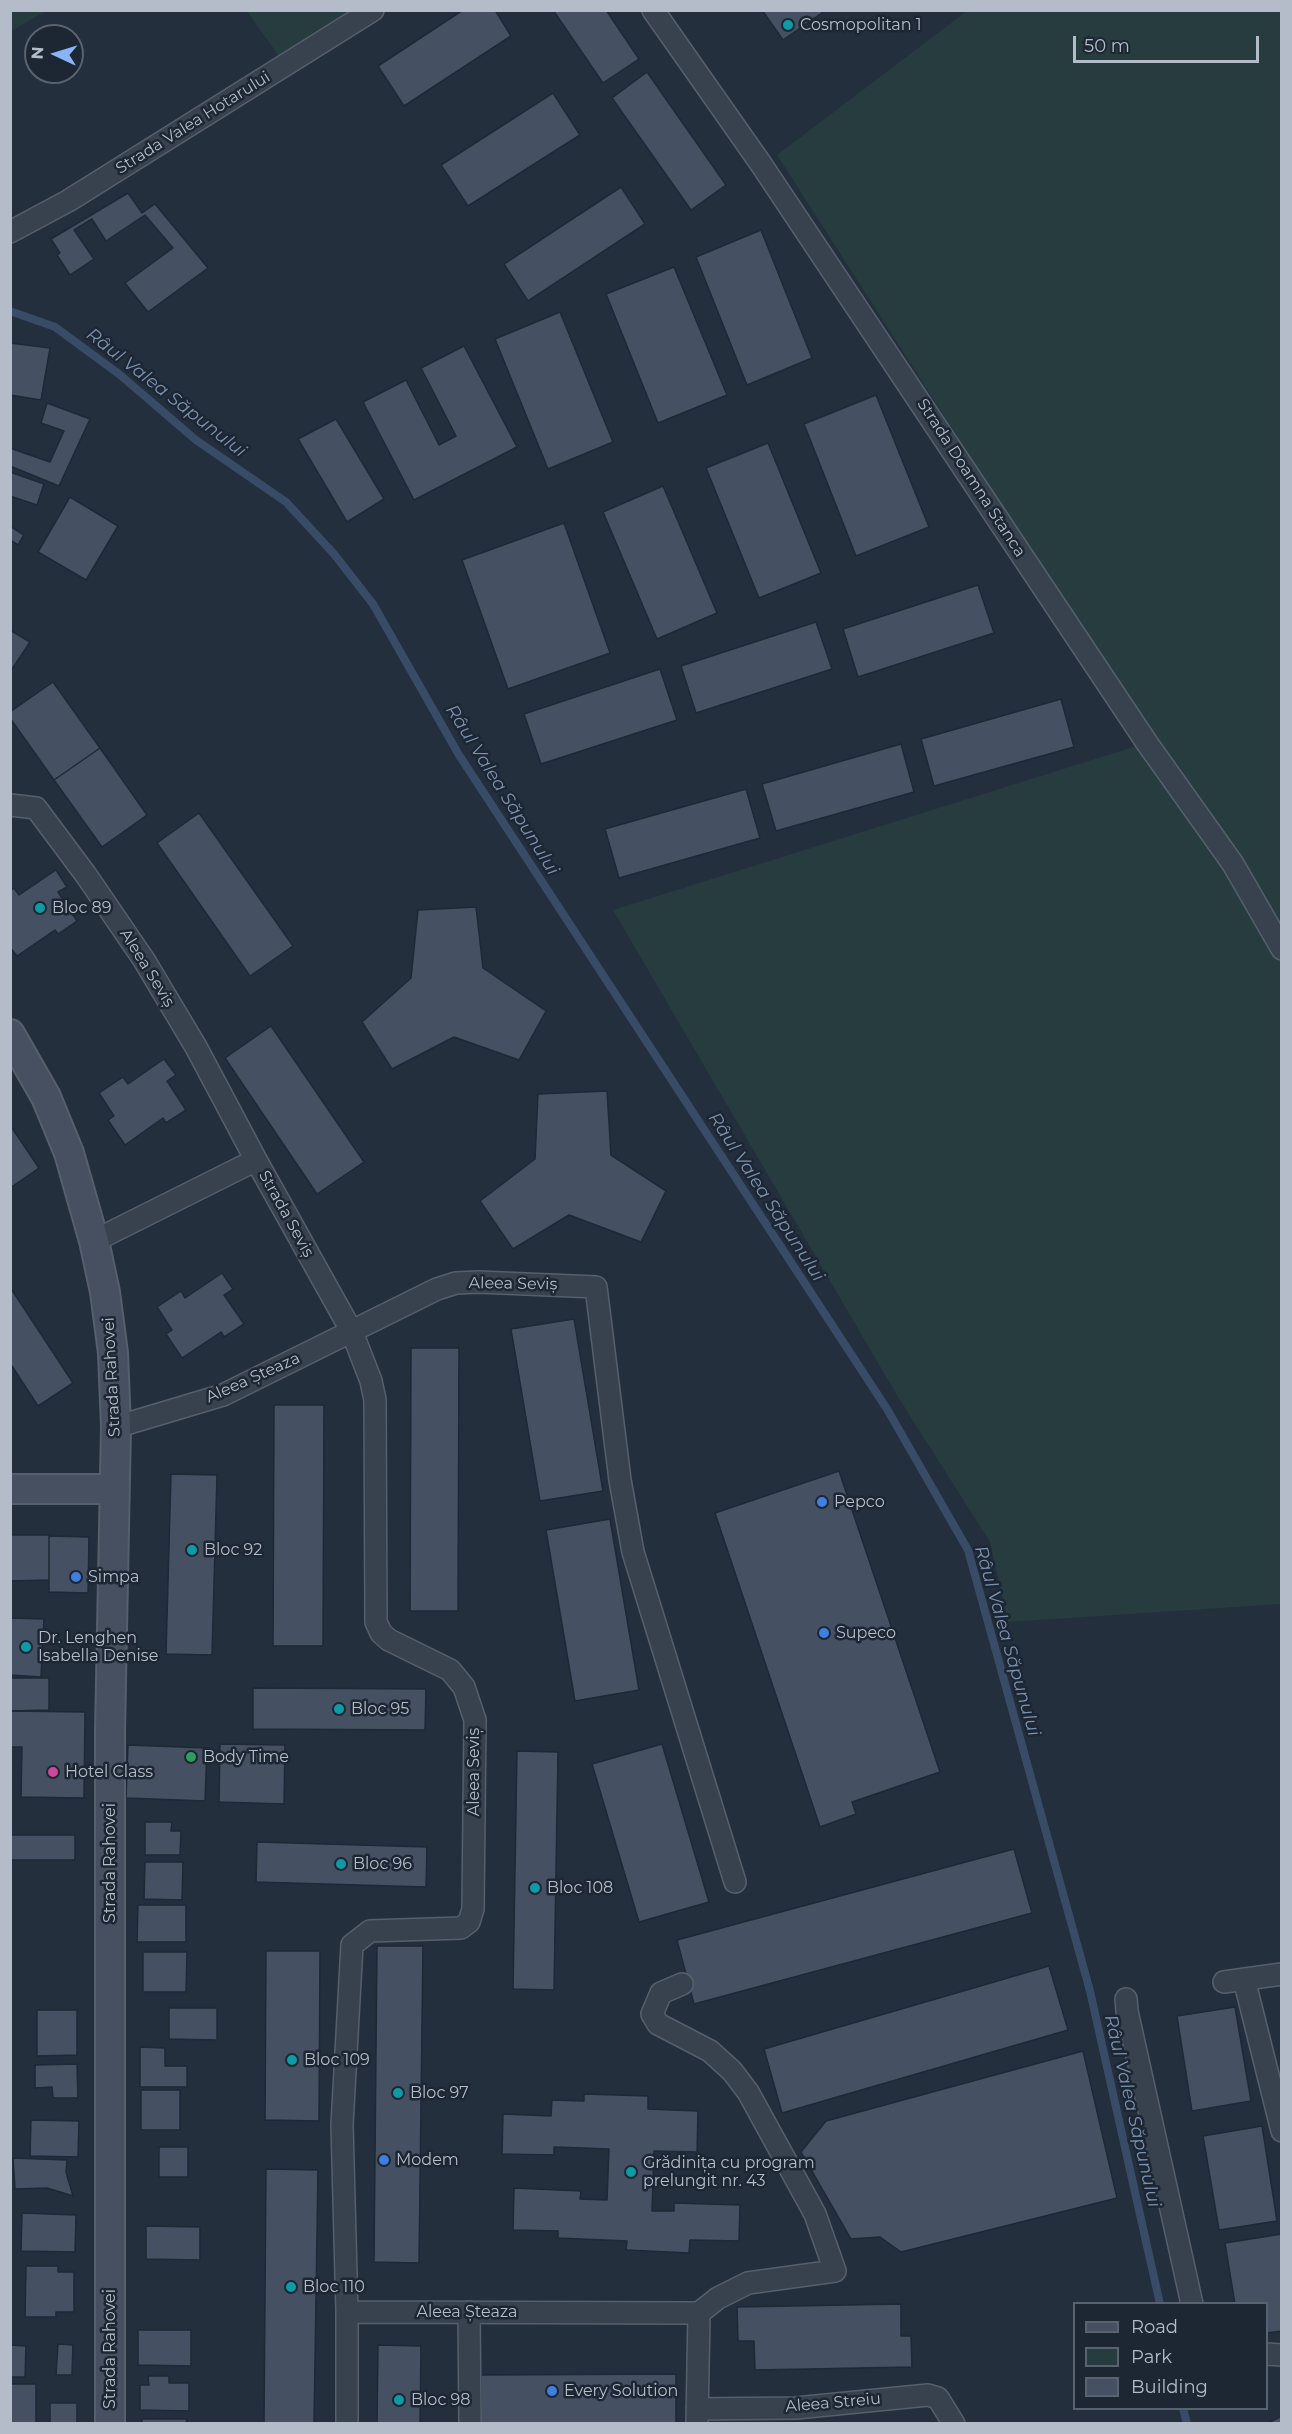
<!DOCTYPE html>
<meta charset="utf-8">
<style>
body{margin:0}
#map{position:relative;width:1292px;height:2434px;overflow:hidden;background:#242f3e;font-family:Montserrat,sans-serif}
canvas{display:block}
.frame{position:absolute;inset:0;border:12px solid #b4bcc9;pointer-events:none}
.legend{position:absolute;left:1073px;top:2302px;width:195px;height:108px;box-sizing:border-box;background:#1d2633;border:2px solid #59626f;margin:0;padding:8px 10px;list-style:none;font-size:18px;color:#b4bcc9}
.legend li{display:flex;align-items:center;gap:12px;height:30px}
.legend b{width:30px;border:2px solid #59626f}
.north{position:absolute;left:24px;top:24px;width:60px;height:60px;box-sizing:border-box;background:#1d2633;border:2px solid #59626f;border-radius:50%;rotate:274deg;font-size:16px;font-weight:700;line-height:24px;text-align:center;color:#b4bcc9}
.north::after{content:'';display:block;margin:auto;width:21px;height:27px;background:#8ab4f8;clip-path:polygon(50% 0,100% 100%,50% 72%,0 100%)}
.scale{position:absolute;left:1073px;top:36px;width:186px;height:27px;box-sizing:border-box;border:3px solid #b4bcc9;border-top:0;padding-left:8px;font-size:18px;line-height:21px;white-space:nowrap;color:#b4bcc9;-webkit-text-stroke:4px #1d2633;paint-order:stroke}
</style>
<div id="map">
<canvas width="1292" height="2434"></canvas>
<div class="frame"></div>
<ul class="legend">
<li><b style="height:8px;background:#465061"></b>Road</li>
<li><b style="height:16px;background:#263c3f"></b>Park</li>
<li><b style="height:16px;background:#455162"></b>Building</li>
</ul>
<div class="north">N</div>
<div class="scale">50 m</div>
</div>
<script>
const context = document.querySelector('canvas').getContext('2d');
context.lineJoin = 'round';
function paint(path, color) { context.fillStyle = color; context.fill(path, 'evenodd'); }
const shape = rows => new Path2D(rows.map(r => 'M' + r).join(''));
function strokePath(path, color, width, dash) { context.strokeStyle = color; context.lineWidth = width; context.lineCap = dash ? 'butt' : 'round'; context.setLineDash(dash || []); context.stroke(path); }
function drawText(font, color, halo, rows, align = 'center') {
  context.font = font + ' Montserrat,sans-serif'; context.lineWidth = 5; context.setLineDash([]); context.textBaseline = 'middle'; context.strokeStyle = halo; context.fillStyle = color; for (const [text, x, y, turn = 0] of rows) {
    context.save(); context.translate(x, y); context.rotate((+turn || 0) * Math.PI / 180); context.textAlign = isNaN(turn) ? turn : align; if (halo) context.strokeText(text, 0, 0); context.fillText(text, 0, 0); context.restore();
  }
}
paint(shape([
 [11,10,46,10,46,11,11,31],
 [247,11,358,11,281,59],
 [967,11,1281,11,1281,1604,1008,1622,990,1542,898,1397,613,910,1146,743,1096,653,777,155]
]), '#263c3f');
strokePath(shape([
 [10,311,55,327,119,374,196,440,286,502,334,554,373,604,459,755,887,1409,968,1550,1090,1991,1160,2304],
 [1183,2408,1187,2424]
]), '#394c67', 8);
const building = shape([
 [463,10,495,10,511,36,404,106,378,66,463,10],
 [553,10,606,10,639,59,603,83,553,10],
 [762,10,826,10,783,40,762,10],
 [647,72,726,185,691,210,612,98,647,72],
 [553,93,580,135,468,206,441,165,553,93],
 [621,187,645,224,528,301,504,264,621,187],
 [128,193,142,213,155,204,208,268,148,312,125,283,173,248,145,215,106,241,92,219,74,230,94,259,70,275,57,255,60,253,51,239,128,193],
 [761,230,812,358,747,385,696,257,761,230],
 [674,267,727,395,658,423,606,294,674,267],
 [560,312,613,442,548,469,495,339,560,312],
 [10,343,50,348,41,400,10,395,10,343],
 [464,346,517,447,414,500,363,402,406,380,439,445,456,436,421,368,464,346],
 [876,395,929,527,856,556,804,424,876,395],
 [47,403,90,419,59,486,10,466,10,448,50,462,64,431,41,423,47,403],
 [336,419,384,499,347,522,298,439,336,419],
 [768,443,821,573,759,598,706,468,768,443],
 [10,472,44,484,37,505,10,496,10,472],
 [663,486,717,613,657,639,603,512,663,486],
 [70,497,118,526,86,580,38,552,70,497],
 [564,523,610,653,508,689,462,560,564,523],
 [10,526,24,535,18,545,10,540,10,526],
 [978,585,994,633,858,677,843,629,978,585],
 [816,622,832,669,696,713,681,666,816,622],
 [10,630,30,642,10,672,10,630],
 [660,669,677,720,541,764,524,714,660,669],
 [53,682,100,748,54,780,10,718,10,712,53,682],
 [1061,699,1074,747,934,786,921,739,1061,699],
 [901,744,914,792,776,831,762,784,901,744],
 [100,748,147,815,102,847,54,780,100,748],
 [746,789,760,838,619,878,605,829,746,789],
 [199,813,293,946,250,976,157,843,199,813],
 [56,870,67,887,58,892,77,921,58,934,55,930,17,956,10,947,10,891,14,888,19,895,56,870],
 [476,907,483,968,546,1011,519,1060,454,1037,392,1069,362,1022,411,978,418,910,476,907],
 [271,1026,364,1162,317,1194,225,1058,271,1026],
 [164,1059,176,1075,167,1081,186,1110,166,1123,163,1118,125,1145,108,1120,114,1116,99,1093,123,1077,128,1084,164,1059],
 [607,1091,611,1155,666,1191,641,1242,569,1215,513,1249,480,1201,535,1159,538,1094,607,1091],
 [10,1125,39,1168,10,1188,10,1125],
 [222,1273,233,1289,224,1295,244,1324,224,1337,221,1332,182,1358,166,1334,172,1330,157,1307,181,1291,185,1298,222,1273],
 [10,1287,73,1383,38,1406,10,1363,10,1287],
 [574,1319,603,1491,540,1501,511,1329,574,1319],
 [411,1348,459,1348,458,1611,410,1611,411,1348],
 [274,1405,324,1405,323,1646,273,1646,274,1405],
 [839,1471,940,1772,852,1802,856,1814,820,1827,715,1513,839,1471],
 [171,1474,217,1475,212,1655,166,1654,171,1474],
 [610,1519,639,1690,575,1701,546,1530,610,1519],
 [10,1535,49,1535,49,1580,10,1581,10,1535],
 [49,1536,89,1537,88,1593,49,1592,49,1536],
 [10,1618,44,1619,41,1677,10,1675,10,1618],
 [10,1678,49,1678,49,1710,10,1711,10,1678],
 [253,1688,426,1689,425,1730,253,1729,253,1688],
 [10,1711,85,1712,84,1798,21,1797,22,1747,10,1747,10,1711],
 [220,1744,285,1745,284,1804,219,1802,220,1744],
 [662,1744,709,1902,639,1922,592,1764,662,1744],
 [128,1745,207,1748,205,1801,126,1798,128,1745],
 [517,1751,558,1752,554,1990,513,1989,517,1751],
 [145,1822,172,1822,171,1831,181,1831,180,1855,145,1855,145,1822],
 [10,1835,75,1835,75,1860,10,1860,10,1835],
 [257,1842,427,1847,426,1887,256,1882,257,1842],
 [1014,1849,1032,1913,694,2004,677,1940,1014,1849],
 [145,1862,183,1862,182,1900,144,1899,145,1862],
 [138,1905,186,1905,186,1942,137,1942,138,1905],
 [377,1946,423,1946,419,2263,374,2262,377,1946],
 [266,1951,320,1951,319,2121,265,2120,266,1951],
 [143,1952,187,1952,186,1992,143,1992,143,1952],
 [1049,1966,1068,2030,782,2113,764,2049,1049,1966],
 [1235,2007,1251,2101,1192,2111,1177,2016,1235,2007],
 [169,2008,217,2008,217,2040,169,2039,169,2008],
 [37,2010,77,2010,77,2055,37,2056,37,2010],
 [140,2047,165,2048,165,2066,187,2066,187,2087,140,2087,140,2047],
 [1083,2051,1117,2198,901,2252,880,2237,851,2239,801,2152,826,2121,1083,2051],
 [77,2064,78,2098,53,2098,52,2087,35,2088,35,2065,77,2064],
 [141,2090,180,2090,180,2130,141,2130,141,2090],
 [584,2094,648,2096,648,2109,698,2111,697,2152,654,2151,652,2211,674,2211,674,2203,740,2205,739,2241,690,2240,689,2253,626,2250,627,2241,558,2238,558,2231,513,2230,514,2188,581,2191,580,2199,607,2200,609,2149,554,2147,554,2155,502,2154,503,2114,551,2116,552,2100,584,2101,584,2094],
 [31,2120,79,2121,78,2157,30,2156,31,2120],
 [1262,2126,1277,2221,1219,2230,1203,2136,1262,2126],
 [159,2147,188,2147,188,2177,159,2177,159,2147],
 [13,2158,67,2160,66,2172,73,2196,47,2188,15,2189,13,2158],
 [266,2169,318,2170,314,2424,264,2424,266,2169],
 [22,2213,76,2215,75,2252,21,2251,22,2213],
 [146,2226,200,2227,200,2260,146,2259,146,2226],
 [1282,2234,1282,2331,1266,2333,1266,2304,1235,2304,1225,2243,1282,2234],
 [26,2266,58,2266,58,2272,74,2272,74,2312,56,2312,56,2317,25,2317,26,2266],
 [901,2304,901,2336,911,2336,912,2367,755,2370,754,2341,738,2341,737,2307,901,2304],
 [138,2330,191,2330,191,2366,138,2365,138,2330],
 [58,2344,73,2345,72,2375,56,2375,58,2344],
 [10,2345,26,2346,25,2377,10,2377,10,2345],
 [378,2345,421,2346,420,2424,377,2424,378,2345],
 [676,2374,676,2423,481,2424,481,2375,676,2374],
 [148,2376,169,2376,169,2383,189,2383,189,2411,140,2410,140,2385,149,2385,148,2376],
 [10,2384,36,2384,36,2424,10,2424,10,2384],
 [50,2403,77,2403,77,2424,50,2424,50,2403],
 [1282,2416,1282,2424,1266,2424,1282,2416],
 [142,2419,187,2419,186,2424,142,2424,142,2419]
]);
paint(building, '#455162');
strokePath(building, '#1f2835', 1.5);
const street = shape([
 [653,10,761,164,1147,743,1233,864,1282,949],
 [10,232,68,201,373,10],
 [10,805,36,808,86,875,144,960,196,1047,256,1160,352,1332,371,1381,375,1400,376,1622,381,1633,389,1640,450,1670,464,1687,475,1720,473,1909,469,1922,461,1928,370,1931,352,1945,342,2125,347,2312,347,2424],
 [94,1241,256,1160],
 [116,1427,223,1395,437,1289,456,1283,479,1282,596,1287,620,1480,633,1552,735,1882],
 [1244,1979,1282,2131],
 [1224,1982,1282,1974],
 [682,1984,661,1993,652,2014,658,2024,710,2051,732,2071,748,2092,815,2214,835,2271,748,2283,718,2298,699,2313],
 [1126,1999,1127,2011,1192,2304],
 [347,2312,699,2313],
 [469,2312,470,2424],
 [1266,2354,1282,2355],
 [697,2409,796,2408,928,2395,938,2398,954,2424],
 [697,2423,699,2313]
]);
const secondary = shape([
 [10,1034,46,1097,69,1153,94,1241,105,1292,113,1353,116,1427,110,1731,110,2424],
 [10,1489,114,1489]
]);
strokePath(street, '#565f6c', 24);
strokePath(secondary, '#565f6c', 32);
strokePath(street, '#38414e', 21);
strokePath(secondary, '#465061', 28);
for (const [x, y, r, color] of [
 [788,25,6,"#0f9aa8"],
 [40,908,6,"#0f9aa8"],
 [822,1502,6,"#3f7fe0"],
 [192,1550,6,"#0f9aa8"],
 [76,1577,6,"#3f7fe0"],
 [824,1633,6,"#3f7fe0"],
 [26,1647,6,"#0f9aa8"],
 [339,1709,6,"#0f9aa8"],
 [191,1757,6,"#2e9e5b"],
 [53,1772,6,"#d1479c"],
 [341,1864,6,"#0f9aa8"],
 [535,1888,6,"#0f9aa8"],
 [292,2060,6,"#0f9aa8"],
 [398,2093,6,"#0f9aa8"],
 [384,2160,6,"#3f7fe0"],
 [631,2172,6,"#0f9aa8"],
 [291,2287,6,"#0f9aa8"],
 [552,2391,6,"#3f7fe0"],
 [399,2400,6,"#0f9aa8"]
]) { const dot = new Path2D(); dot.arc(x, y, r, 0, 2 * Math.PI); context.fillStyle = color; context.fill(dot); strokePath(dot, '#1d2633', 2); }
drawText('16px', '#b4bcc9', '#1d2633', [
 ["Cosmopolitan 1",800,25],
 ["Bloc 89",52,908],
 ["Pepco",834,1502],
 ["Bloc 92",204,1550],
 ["Simpa",88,1577],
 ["Supeco",836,1633],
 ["Dr. Lenghen",38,1638],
 ["Isabella Denise",38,1656],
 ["Bloc 95",351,1709],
 ["Body Time",203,1757],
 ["Hotel Class",65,1772],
 ["Bloc 96",353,1864],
 ["Bloc 108",547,1888],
 ["Bloc 109",304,2060],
 ["Bloc 97",410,2093],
 ["Modem",396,2160],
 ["Grădinița cu program",643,2163],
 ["prelungit nr. 43",643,2181],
 ["Bloc 110",303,2287],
 ["Every Solution",564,2391],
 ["Bloc 98",411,2400]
], 'left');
drawText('16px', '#b4bcc9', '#1d2633', [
 ["Strada Valea Hotarului",193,123,-32],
 ["Strada Doamna Stanca",971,478,57],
 ["Aleea Seviș",147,968,58],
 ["Strada Seviș",286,1214,61],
 ["Aleea Seviș",513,1284,1],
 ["Strada Rahovei",112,1377,-93],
 ["Aleea Șteaza",253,1378,-24],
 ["Aleea Seviș",474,1772,-90],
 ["Strada Rahovei",110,1863,-90],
 ["Aleea Șteaza",467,2312],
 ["Strada Rahovei",110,2349,-90],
 ["Aleea Streiu",833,2403,-5]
]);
drawText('italic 18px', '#7c92b1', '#1d2633', [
 ["Râul Valea Săpunului",166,393,38],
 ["Râul Valea Săpunului",502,790,58],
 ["Râul Valea Săpunului",766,1197,57],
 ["Râul Valea Săpunului",1007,1641,74],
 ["Râul Valea Săpunului",1132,2111,77]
]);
</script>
